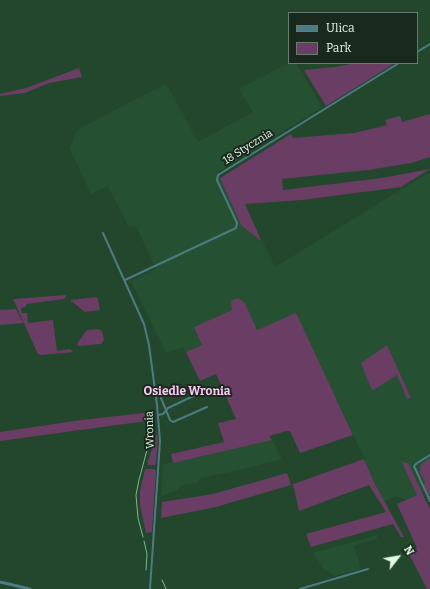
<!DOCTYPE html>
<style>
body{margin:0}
#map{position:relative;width:430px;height:589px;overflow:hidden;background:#22472c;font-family:Bitter,serif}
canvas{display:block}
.legend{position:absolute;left:288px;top:12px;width:130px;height:52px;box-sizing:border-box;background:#19291d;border:1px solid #697b6d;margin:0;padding:5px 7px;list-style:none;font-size:12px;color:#e2f7e6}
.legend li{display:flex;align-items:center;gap:8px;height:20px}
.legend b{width:20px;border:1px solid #697b6d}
.north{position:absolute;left:378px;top:537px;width:40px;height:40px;-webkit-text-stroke:3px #19291d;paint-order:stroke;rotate:59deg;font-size:11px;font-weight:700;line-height:16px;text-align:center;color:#e2f7e6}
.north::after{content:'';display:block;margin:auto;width:14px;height:18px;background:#e2f7e6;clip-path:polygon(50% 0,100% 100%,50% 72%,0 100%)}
</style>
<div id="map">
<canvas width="430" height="589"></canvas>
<ul class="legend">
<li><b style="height:5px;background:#4c7b84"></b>Ulica</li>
<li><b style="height:11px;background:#693d64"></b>Park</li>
</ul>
<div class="north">N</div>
</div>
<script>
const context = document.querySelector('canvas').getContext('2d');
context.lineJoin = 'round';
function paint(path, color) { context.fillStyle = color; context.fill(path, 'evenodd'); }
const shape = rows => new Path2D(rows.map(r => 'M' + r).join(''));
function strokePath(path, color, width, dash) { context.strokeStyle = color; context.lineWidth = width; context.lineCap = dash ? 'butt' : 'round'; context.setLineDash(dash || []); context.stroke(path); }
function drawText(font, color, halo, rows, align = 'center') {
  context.font = font + ' Bitter,serif'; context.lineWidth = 4; context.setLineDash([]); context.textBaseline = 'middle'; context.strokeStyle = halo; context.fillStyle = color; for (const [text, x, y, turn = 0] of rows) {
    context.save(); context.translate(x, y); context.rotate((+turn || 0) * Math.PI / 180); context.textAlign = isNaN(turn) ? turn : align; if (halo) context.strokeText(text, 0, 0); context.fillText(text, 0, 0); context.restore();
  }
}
paint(shape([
 [289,63,296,63,322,107,218,172,241,225,264,244,275,267,430,172,430,491,429,489,406,500,397,496,383,502,363,455,335,396,257,330,245,304,194,327,202,345,186,352,183,347,166,353,131,281,156,269,137,228,131,226,129,227,108,186,91,194,70,149,77,130,165,84,170,90,198,142,253,112,239,89],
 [272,440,282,459,236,471,200,478,199,482,197,483,182,485,178,490,161,496,163,464,203,456],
 [377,535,378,538,354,546,361,569,335,576,324,569,313,553]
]), '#255132');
paint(shape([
 [356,63,395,63,326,106,304,70,335,67],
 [79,68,82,77,49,83,25,93,0,96,0,94,3,93,26,88],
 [430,114,430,157,411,163,368,170,282,179,283,190,382,178,430,169,401,187,302,200,245,204,262,242,241,225,220,178,291,134,293,138,354,133,387,125,385,120,400,116,402,122],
 [67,295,64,299,27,304,25,307,21,308,22,313,27,313,28,323,53,320,57,351,70,349,73,352,41,355,38,354,13,299],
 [96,297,98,299,100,310,85,312,70,300],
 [238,298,245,303,257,330,296,313,353,435,300,453,290,431,287,431,269,436,272,440,173,463,171,454,224,442,218,423,236,419,216,374,200,381,186,352,202,345,194,327,232,310,231,301],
 [16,309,23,323,0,325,0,310],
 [99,329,102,331,104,340,101,344,78,346,78,342,87,330],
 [387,345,411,398,407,399,397,375,372,391,361,363],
 [152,412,154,420,0,441,0,432,81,420],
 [157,432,158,440,156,463,155,465,147,465],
 [430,458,430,498,424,485,425,482,420,473,421,464],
 [364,459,375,484,404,537,401,537,393,524,311,547,306,534,386,512,369,485,299,511,293,484],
 [402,462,408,463,430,509,430,589,427,589,408,552,417,548,397,504,417,495],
 [145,469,154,469,156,471,152,532,146,533,140,505,140,491],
 [287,473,291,485,216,507,161,518,162,502,213,494]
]), '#693d64');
strokePath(shape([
 [143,537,138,518,136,495,139,480,153,427],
 [144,541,147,554,146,570],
 [162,580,166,589]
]), '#79b88a', 1);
strokePath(shape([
 [417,52,430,44],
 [103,233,144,324,149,345,157,405,160,441,150,589],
 [125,280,236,228,237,223,217,180,218,175,399,63],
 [161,398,170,420,173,422,207,407],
 [158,415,163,414,168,408,200,393],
 [430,455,417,463,414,466,430,501],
 [300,589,368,569]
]), '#4c7b84', 2);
strokePath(shape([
 [0,582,30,589]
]), '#4c7b84', 3);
drawText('11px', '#e2f7e6', '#19291d', [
 ["18 Stycznia",248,147,-32],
 ["Wronia",150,430,-92]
]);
drawText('bold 12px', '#fcc9f5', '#19291d', [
 ["Osiedle Wronia",187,392]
]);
</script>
